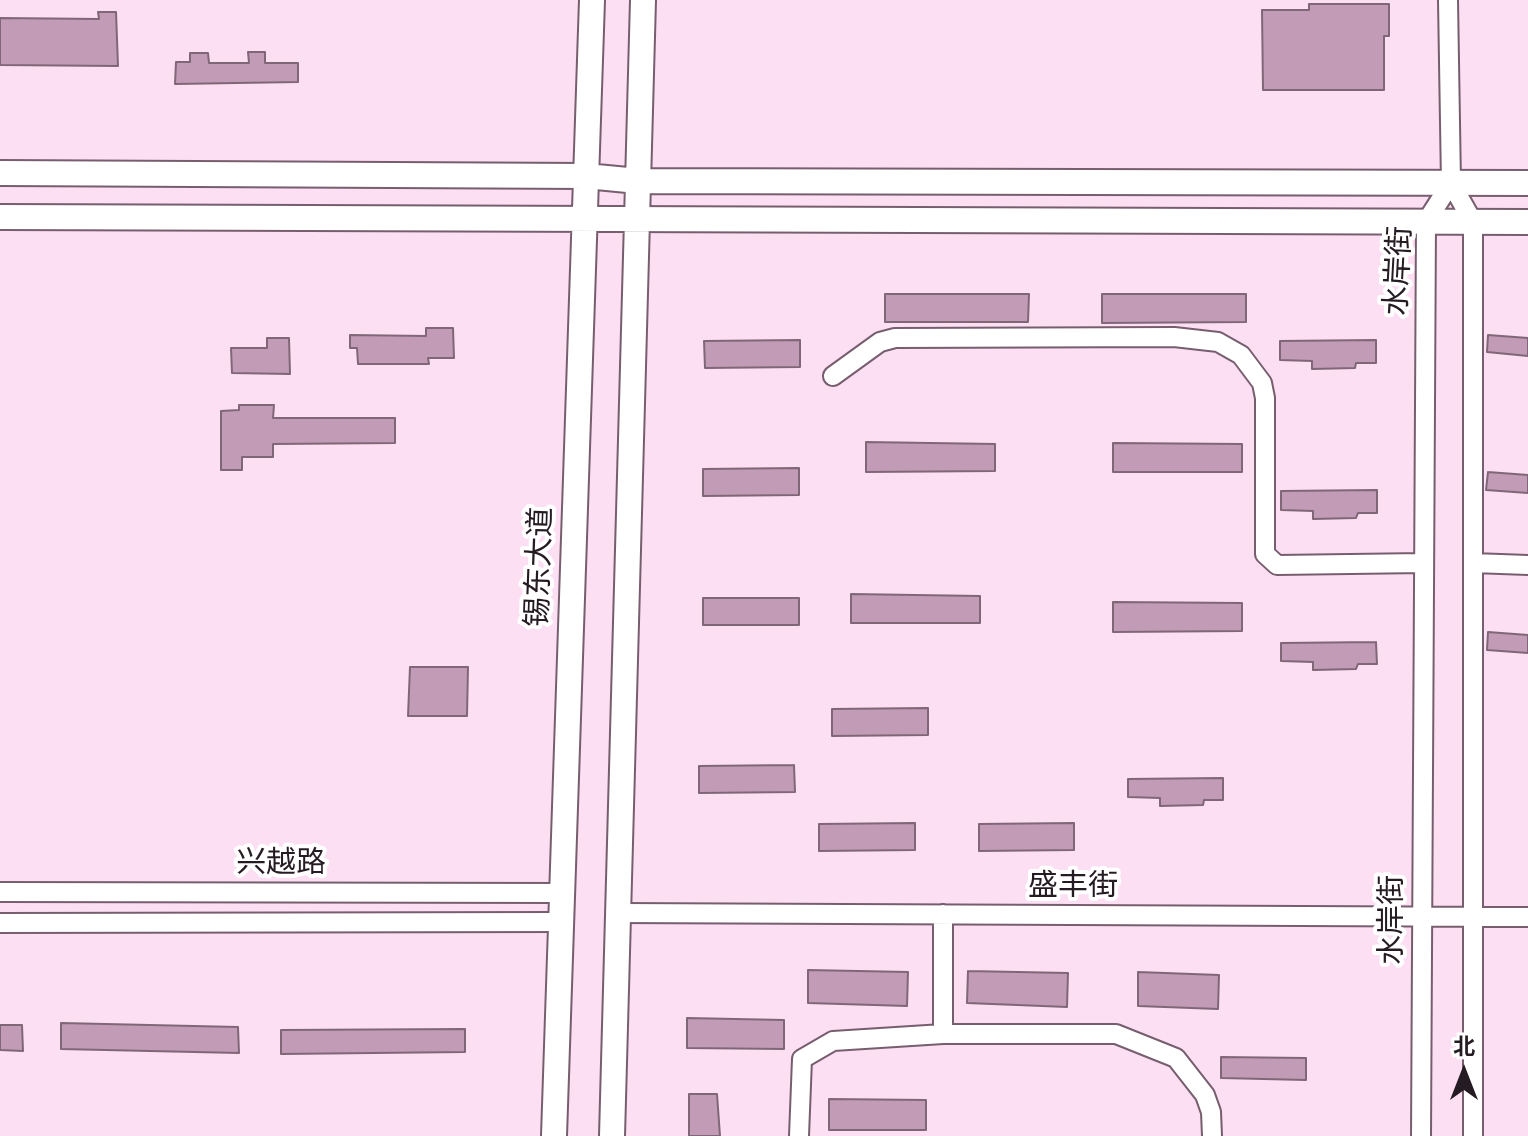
<!DOCTYPE html>
<meta charset="utf-8">
<style>
body{margin:0}
#map{position:relative;width:1528px;height:1136px;overflow:hidden;background:#fcdff2;font-family:"Sofia Sans Condensed","Noto Sans SC",sans-serif}
canvas{display:block}
.north{position:absolute;left:1424px;top:1032px;width:80px;height:80px;-webkit-text-stroke:6px #fff;paint-order:stroke;rotate:0deg;font-size:22px;font-weight:700;line-height:32px;text-align:center;color:#251b22}
.north::after{content:'';display:block;margin:auto;width:28px;height:36px;background:#251b22;clip-path:polygon(50% 0,100% 100%,50% 72%,0 100%)}
</style>
<div id="map">
<canvas width="1528" height="1136"></canvas>
<div class="north">北</div>
</div>
<script>
const context = document.querySelector('canvas').getContext('2d');
context.lineJoin = 'round';
function paint(path, color) { context.fillStyle = color; context.fill(path, 'evenodd'); }
const shape = rows => new Path2D(rows.map(r => 'M' + r).join(''));
function strokePath(path, color, width, dash) { context.strokeStyle = color; context.lineWidth = width; context.lineCap = dash ? 'butt' : 'round'; context.setLineDash(dash || []); context.stroke(path); }
function drawText(font, color, halo, rows, align = 'center') {
  context.font = font + ' "Sofia Sans Condensed","Noto Sans SC",sans-serif'; context.lineWidth = 8; context.setLineDash([]); context.textBaseline = 'middle'; context.strokeStyle = halo; context.fillStyle = color; for (const [text, x, y, turn = 0] of rows) {
    context.save(); context.translate(x, y); context.rotate((+turn || 0) * Math.PI / 180); context.textAlign = isNaN(turn) ? turn : align; if (halo) context.strokeText(text, 0, 0); context.fillText(text, 0, 0); context.restore();
  }
}
const building = shape([
 [1309,4,1389,4,1389,36,1384,36,1384,90,1263,90,1262,10,1309,10,1309,4],
 [98,12,116,12,118,66,0,65,0,18,99,19,98,12],
 [248,52,265,52,265,63,298,63,298,82,175,84,176,62,190,62,190,53,208,53,209,63,249,63,248,52],
 [885,294,1029,294,1028,322,885,322,885,294],
 [1102,294,1246,294,1246,322,1102,323,1102,294],
 [426,328,453,328,454,358,428,358,429,364,358,364,357,348,350,348,350,335,426,336,426,328],
 [1488,335,1528,338,1528,356,1487,352,1488,335],
 [267,338,289,338,290,374,232,373,231,348,267,348,267,338],
 [800,340,800,367,705,368,704,341,800,340],
 [1376,340,1376,363,1356,363,1355,368,1312,369,1312,361,1280,360,1280,341,1376,340],
 [239,405,274,405,273,418,395,418,395,443,273,444,273,457,242,457,242,470,221,470,221,411,239,410,239,405],
 [866,442,995,444,995,471,866,472,866,442],
 [1113,443,1242,444,1242,472,1113,472,1113,443],
 [799,468,799,495,703,496,703,469,799,468],
 [1488,472,1528,475,1528,493,1486,490,1488,472],
 [1377,490,1377,513,1358,513,1356,518,1313,519,1313,511,1281,510,1281,491,1377,490],
 [851,594,980,596,980,623,851,623,851,594],
 [703,598,799,598,799,625,703,625,703,598],
 [1113,602,1242,603,1242,631,1113,632,1113,602],
 [1488,632,1528,635,1528,653,1487,650,1488,632],
 [1376,642,1377,664,1358,664,1356,669,1313,670,1313,662,1281,661,1281,643,1376,642],
 [410,667,468,667,467,716,408,716,410,667],
 [928,708,928,735,832,736,832,709,928,708],
 [794,765,795,792,699,793,699,766,794,765],
 [1223,778,1223,800,1204,800,1203,805,1160,806,1160,798,1128,797,1128,779,1223,778],
 [915,823,915,850,819,851,819,824,915,823],
 [1074,823,1074,850,979,851,979,824,1074,823],
 [808,970,908,972,907,1006,808,1003,808,970],
 [968,971,1068,973,1067,1007,967,1003,968,971],
 [1138,972,1219,975,1218,1009,1138,1006,1138,972],
 [687,1018,784,1020,784,1049,687,1048,687,1018],
 [61,1023,238,1027,239,1053,61,1049,61,1023],
 [0,1025,22,1025,23,1051,0,1050,0,1025],
 [465,1029,465,1052,281,1054,281,1030,465,1029],
 [1221,1057,1306,1058,1306,1080,1221,1078,1221,1057],
 [689,1094,717,1094,720,1136,689,1136,689,1094],
 [829,1099,926,1100,926,1130,829,1130,829,1099]
]);
paint(building, '#c29bb6');
strokePath(building, '#806778', 2);
const minor = shape([
 [1448,0,1451,183,1473,222,1473,1136],
 [833,376,880,342,895,338,1174,337,1218,342,1241,355,1262,383,1265,398,1265,554,1277,565,1423,563],
 [1473,563,1528,565],
 [0,892,562,893],
 [618,913,1528,917],
 [943,914,943,1034],
 [0,923,561,922],
 [799,1136,802,1059,833,1041,943,1034,1116,1034,1176,1058,1205,1095,1211,1112,1212,1136],
 [1421,1136,1426,222,1451,183]
]);
const major = shape([
 [0,173,586,176,638,181,1528,183],
 [0,217,1528,222],
 [554,1136,592,0],
 [612,1136,643,0]
]);
strokePath(minor, '#775e6f', 22);
strokePath(major, '#775e6f', 28);
strokePath(minor, '#fff', 18);
strokePath(major, '#fff', 24);
drawText('30px', '#251b22', '#fff', [
 ["水岸街",1400,271,-87],
 ["锡东大道",541,567,-88],
 ["兴越路",281,864],
 ["盛丰街",1073,887],
 ["水岸街",1393,920,-90]
]);
</script>
